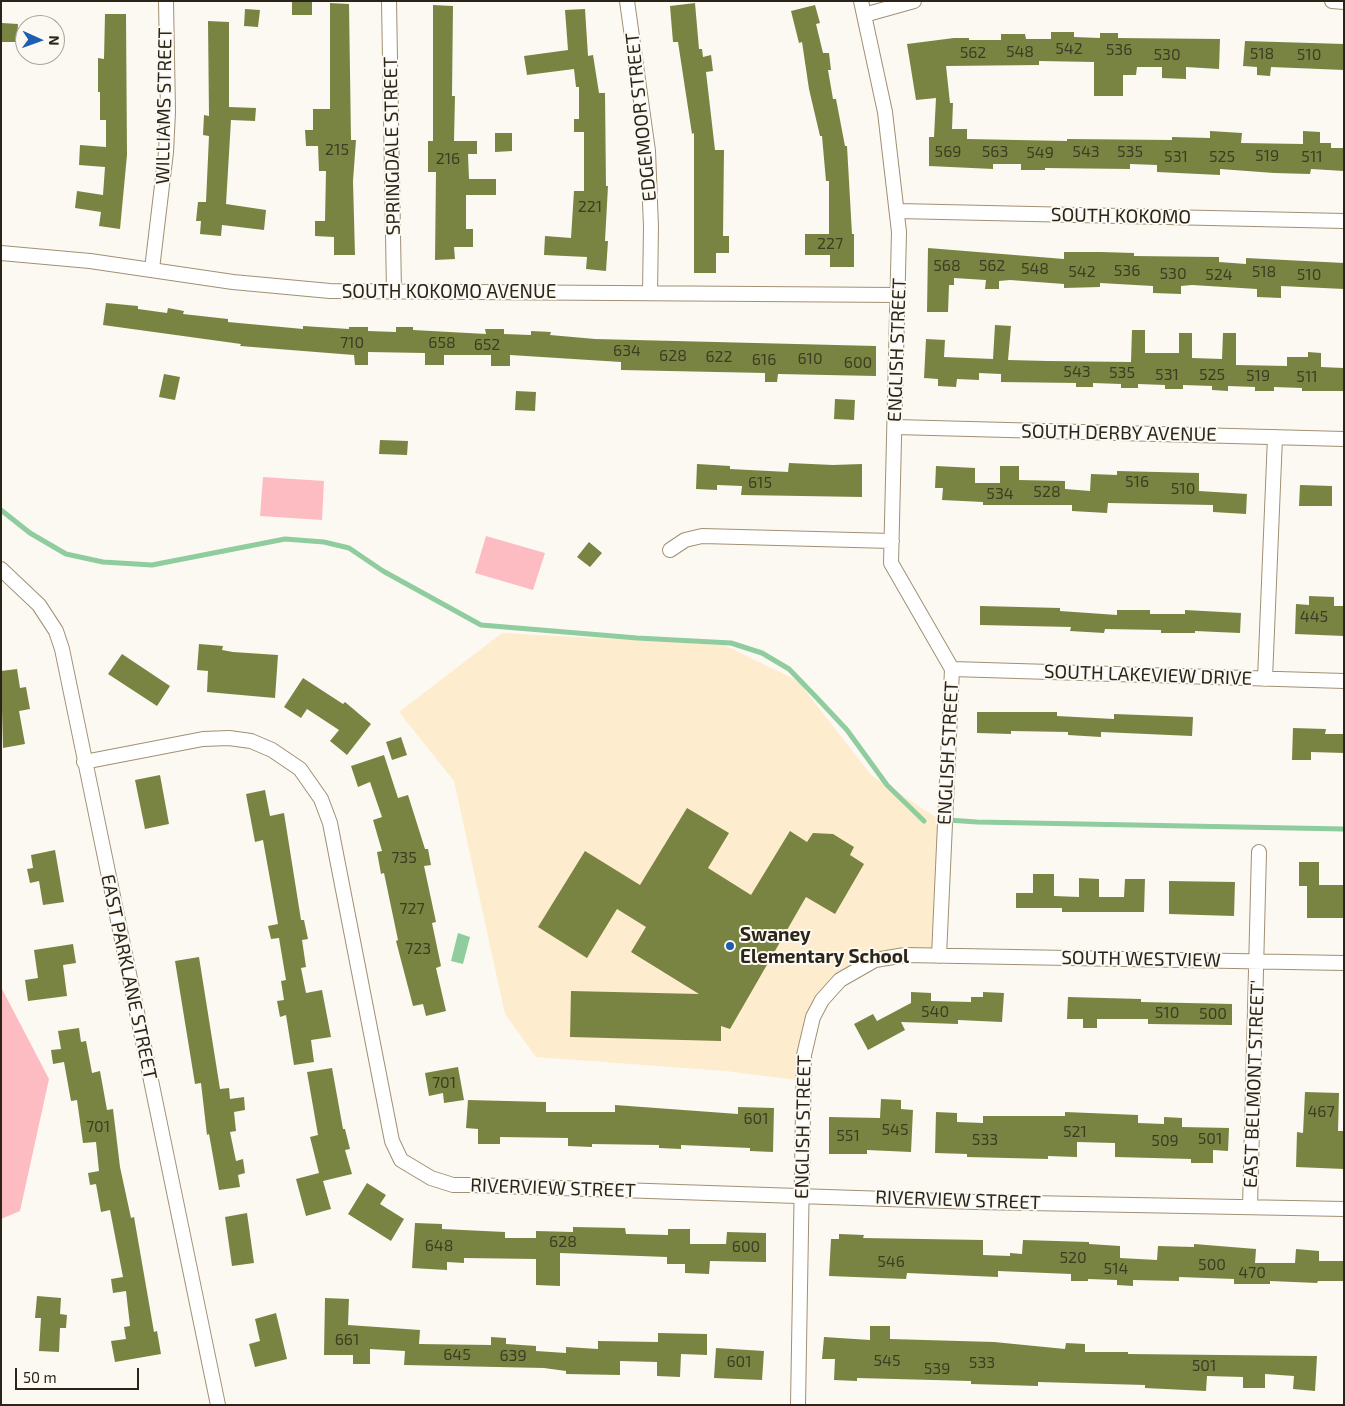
<!DOCTYPE html>
<style>
body{margin:0}
#map{position:relative;width:1345px;height:1406px;overflow:hidden;background:#fcf9f3;font-family:"Exo 2",sans-serif}
canvas{display:block}
.frame{position:absolute;inset:0;border:2px solid #2b2519;pointer-events:none}
.north{position:absolute;left:15px;top:15px;width:50px;height:50px;box-sizing:border-box;background:#fcf9f3;border:1px solid #a8a49c;border-radius:50%;rotate:92deg;font-size:14px;font-weight:700;line-height:20px;text-align:center;color:#2b2519}
.north::after{content:'';display:block;margin:auto;width:18px;height:22px;background:#1e5eaf;clip-path:polygon(50% 0,100% 100%,50% 72%,0 100%)}
.scale{position:absolute;left:15px;top:1368px;width:124px;height:22px;box-sizing:border-box;border:2px solid #2b2519;border-top:0;padding-left:6px;font-size:15px;line-height:18px;white-space:nowrap;color:#2b2519;-webkit-text-stroke:4px #fcf9f3;paint-order:stroke}
</style>
<div id="map">
<canvas width="1345" height="1406"></canvas>
<div class="frame"></div>
<div class="north">N</div>
<div class="scale">50 m</div>
</div>
<script>
const context = document.querySelector('canvas').getContext('2d');
context.lineJoin = 'round';
function paint(path, color) { context.fillStyle = color; context.fill(path, 'evenodd'); }
const shape = rows => new Path2D(rows.map(r => 'M' + r).join(''));
function strokePath(path, color, width, dash) { context.strokeStyle = color; context.lineWidth = width; context.lineCap = dash ? 'butt' : 'round'; context.setLineDash(dash || []); context.stroke(path); }
function drawText(font, color, halo, rows, align = 'center') {
  context.font = font + ' "Exo 2",sans-serif'; context.lineWidth = 4; context.setLineDash([]); context.textBaseline = 'middle'; context.strokeStyle = halo; context.fillStyle = color; for (const [text, x, y, turn = 0] of rows) {
    context.save(); context.translate(x, y); context.rotate((+turn || 0) * Math.PI / 180); context.textAlign = isNaN(turn) ? turn : align; if (halo) context.strokeText(text, 0, 0); context.fillText(text, 0, 0); context.restore();
  }
}
paint(shape([
 [502,633,724,645,798,681,871,775,945,823,939,956,888,957,822,1000,804,1081,726,1071,536,1057,505,1014,454,781,399,712]
]), '#fdecce');
paint(shape([
 [263,477,324,481,322,520,260,516],
 [486,536,545,553,533,590,475,573],
 [1,987,49,1079,20,1211,1,1219]
]), '#fcbcc2');
paint(shape([
 [458,933,470,937,463,964,451,961]
]), '#8fcc9e');
strokePath(shape([
 [1,510,30,533,66,554,103,562,152,565,285,539,324,542,349,548,383,571,481,625,637,638,731,643,762,653,789,669,817,698,847,730,887,785,924,821],
 [948,820,977,822,1344,829]
]), '#8fcc9e', 5);
paint(shape([
 [292,1,312,1,312,15,292,15],
 [330,3,349,4,351,140,356,140,353,181,355,255,334,255,334,237,315,236,315,221,325,221,326,171,319,171,318,146,306,146,305,130,313,130,313,109,330,109],
 [695,3,699,49,702,49,703,57,711,55,713,71,706,72,715,150,724,150,723,236,729,236,729,253,716,253,716,273,694,273,694,133,692,134,678,42,673,42,670,6],
 [433,5,453,6,452,96,455,96,454,141,477,141,477,154,468,154,469,179,496,179,496,195,466,195,466,229,473,229,473,247,454,247,455,259,435,260,436,172,428,172,428,141,433,141],
 [815,5,820,23,816,24,823,53,829,53,831,70,828,70,833,99,836,99,845,146,847,146,852,234,854,234,854,267,830,267,830,255,805,255,805,234,829,234,829,181,826,181,822,136,820,136,809,89,802,42,799,43,791,11],
 [245,9,260,10,258,27,244,26],
 [585,9,588,56,593,55,599,93,605,93,606,186,608,186,605,241,608,241,606,271,586,269,587,257,544,255,545,236,571,238,574,191,584,191,584,132,574,132,574,119,579,119,579,87,576,87,574,69,527,75,524,56,568,50,565,10],
 [105,14,126,14,127,155,120,229,99,226,101,212,75,208,77,191,103,195,105,167,79,165,80,145,106,147,106,120,100,120,100,92,98,92,98,58,104,59],
 [208,21,229,22,229,107,256,108,255,121,231,120,226,204,266,210,264,230,222,225,221,236,200,234,201,221,196,221,198,202,206,202,209,136,203,135,204,115,209,116],
 [2,23,18,24,17,42,1,42],
 [1051,32,1074,32,1074,37,1100,38,1100,33,1118,33,1118,38,1220,39,1219,69,1186,67,1186,79,1162,78,1162,67,1137,67,1136,75,1123,75,1123,96,1094,96,1094,62,1039,61,1039,65,946,66,950,103,953,103,952,129,967,129,967,139,1067,141,1067,139,1172,140,1172,137,1210,138,1210,131,1242,133,1241,143,1303,144,1303,131,1320,132,1320,143,1331,143,1331,148,1344,148,1344,171,1311,169,1310,174,1274,173,1220,169,1220,175,1157,172,1157,165,1130,164,1130,169,1045,168,1045,170,1021,170,1021,164,993,164,993,169,929,166,929,137,934,137,936,98,916,100,907,44,954,38,969,38,969,40,1001,40,1001,34,1025,34,1026,39,1051,39],
 [1245,41,1344,44,1344,70,1271,67,1270,76,1257,75,1257,67,1243,66],
 [495,133,512,133,512,151,495,152],
 [928,248,1064,259,1064,252,1101,252,1134,253,1134,256,1219,257,1219,262,1246,264,1246,258,1344,263,1344,289,1281,286,1281,298,1257,297,1257,289,1192,285,1181,286,1181,294,1153,293,1153,286,1100,283,1100,287,1064,288,1064,284,1010,280,999,281,999,289,985,289,986,280,954,278,954,285,949,285,948,312,927,312],
 [106,303,138,306,138,309,167,313,168,308,184,311,183,314,228,319,228,322,303,329,303,326,349,329,349,327,368,327,368,331,396,332,396,327,413,327,413,330,486,334,485,329,504,329,504,334,531,335,531,331,551,332,550,335,595,339,876,346,876,376,778,374,777,382,765,382,765,373,621,370,621,362,510,355,510,366,491,366,491,355,444,355,444,365,425,365,425,353,368,352,368,365,355,365,354,355,240,346,241,344,103,325],
 [995,325,1011,326,1008,360,1048,361,1131,362,1132,330,1145,330,1145,353,1179,353,1179,333,1192,333,1192,358,1222,359,1223,333,1236,333,1236,365,1287,366,1287,357,1308,357,1308,352,1321,353,1321,367,1344,368,1344,391,1302,391,1302,388,1274,387,1274,391,1255,391,1255,387,1228,386,1228,391,1212,390,1212,386,1183,385,1183,389,1165,389,1165,385,1138,384,1138,388,1121,388,1121,384,1093,383,1093,387,1076,387,1076,383,1001,382,1001,374,979,373,979,380,957,379,956,387,938,386,938,379,924,378,926,339,945,340,944,357,993,359],
 [164,374,180,377,175,400,159,397],
 [516,391,536,392,535,411,515,410],
 [835,399,855,400,854,420,834,419],
 [380,440,408,441,407,455,379,454],
 [789,463,833,465,862,464,862,497,741,495,742,486,717,485,717,490,696,489,697,464,730,466,730,469,788,472],
 [936,466,975,468,975,483,1000,483,1000,466,1019,466,1019,480,1065,481,1065,489,1090,491,1091,474,1117,475,1117,471,1199,473,1199,491,1247,494,1246,514,1213,512,1213,505,1108,503,1107,513,1072,511,1072,505,983,505,983,502,942,500,943,488,935,488],
 [1300,485,1332,486,1332,506,1299,506],
 [589,542,602,553,590,567,577,557],
 [1309,596,1334,597,1334,606,1344,606,1344,636,1295,634,1296,604,1309,605],
 [980,606,1060,608,1060,611,1117,615,1117,610,1150,610,1150,614,1185,614,1185,610,1241,613,1240,633,1195,631,1195,633,1161,633,1161,630,1105,629,1104,633,1070,631,1071,627,980,625],
 [199,644,223,646,222,650,233,652,278,655,275,698,207,692,208,671,197,670],
 [122,654,170,686,157,706,108,674],
 [17,669,20,688,26,687,30,709,19,711,25,744,3,748,1,671],
 [303,678,343,704,345,702,371,724,347,755,330,741,339,730,307,709,301,718,284,707],
 [977,712,1057,712,1057,716,1114,719,1114,714,1193,717,1192,736,1101,732,1101,737,1068,735,1068,732,1011,731,1011,734,977,733],
 [1293,728,1326,729,1325,734,1344,734,1344,753,1311,752,1311,760,1292,760],
 [401,737,407,755,392,760,386,742],
 [384,755,398,798,408,795,425,849,428,849,431,865,424,866,436,922,432,923,441,966,436,968,446,1011,426,1016,423,1004,413,1006,396,941,398,940,384,873,381,874,377,852,382,851,373,820,382,817,370,782,358,787,351,766],
 [160,775,169,824,145,829,135,780],
 [265,790,270,816,284,813,301,920,304,920,308,939,302,940,306,967,301,968,306,993,322,990,331,1037,311,1040,314,1062,294,1065,286,1015,280,1017,277,1001,284,1000,281,981,286,980,279,938,271,939,268,926,278,924,263,840,255,842,246,794],
 [687,808,729,833,708,868,751,895,790,831,807,842,813,833,833,834,854,847,850,855,864,864,835,914,806,897,730,1029,721,1026,721,1041,570,1037,571,991,699,994,631,952,646,927,617,909,587,958,538,927,585,851,640,885],
 [55,850,64,902,43,905,39,881,30,883,27,869,33,868,31,855],
 [1299,862,1319,862,1319,885,1344,885,1343,918,1307,918,1307,886,1299,886],
 [1033,874,1054,874,1054,896,1079,897,1079,878,1099,879,1099,897,1124,897,1125,879,1145,879,1144,912,1062,912,1062,908,1016,908,1016,893,1033,893],
 [1169,881,1235,882,1234,916,1169,914],
 [73,944,76,963,63,965,67,996,28,1001,25,980,38,978,34,950],
 [199,957,220,1089,229,1088,230,1099,244,1097,245,1110,234,1112,236,1131,230,1132,236,1161,243,1159,245,1173,238,1175,240,1187,219,1190,209,1134,207,1135,201,1083,195,1084,175,961],
 [911,992,931,993,931,1001,971,1002,971,997,983,997,983,992,1004,993,1002,1022,958,1020,958,1024,901,1022,905,1030,868,1050,854,1024,873,1014,877,1021,911,1003],
 [1068,997,1141,999,1141,1002,1232,1004,1232,1025,1148,1024,1148,1019,1097,1019,1097,1028,1083,1028,1083,1019,1067,1019],
 [79,1028,81,1042,86,1041,92,1073,100,1071,107,1110,113,1109,120,1167,131,1218,134,1217,154,1332,157,1331,161,1354,115,1362,111,1341,126,1339,124,1327,130,1326,126,1291,113,1293,111,1279,123,1277,110,1210,101,1212,96,1184,90,1185,88,1173,99,1171,96,1142,83,1143,77,1100,71,1101,64,1062,53,1064,51,1050,61,1049,58,1031],
 [458,1067,464,1100,444,1103,443,1093,429,1096,425,1073],
 [332,1068,343,1129,345,1129,350,1149,345,1150,352,1174,323,1181,331,1209,306,1216,296,1179,319,1173,310,1137,318,1135,307,1072],
 [1305,1092,1339,1093,1338,1131,1344,1131,1344,1169,1296,1167,1297,1132,1303,1133],
 [881,1099,901,1100,901,1109,913,1110,911,1152,867,1150,867,1154,829,1154,829,1117,880,1118],
 [468,1100,546,1102,546,1112,615,1112,615,1105,738,1114,738,1107,774,1108,773,1152,750,1151,750,1148,681,1145,681,1149,659,1148,659,1145,592,1144,592,1147,568,1146,568,1138,500,1137,500,1144,478,1144,478,1129,466,1128],
 [936,1112,957,1113,957,1122,983,1123,983,1116,1065,1116,1065,1112,1138,1115,1138,1123,1164,1124,1164,1117,1182,1118,1182,1127,1229,1128,1228,1151,1213,1150,1213,1163,1191,1163,1191,1159,1115,1157,1115,1143,1077,1142,1077,1157,1048,1156,1048,1159,967,1157,967,1154,935,1153],
 [367,1183,386,1195,380,1204,404,1219,391,1241,348,1214],
 [247,1213,254,1263,232,1266,225,1217],
 [415,1223,442,1224,442,1229,505,1232,505,1238,536,1238,536,1231,573,1232,573,1227,625,1228,626,1234,668,1235,668,1229,690,1229,690,1244,726,1244,727,1232,766,1233,766,1262,710,1261,709,1274,685,1273,685,1264,667,1264,667,1257,560,1253,560,1286,536,1285,536,1259,464,1258,464,1263,447,1262,447,1270,412,1268],
 [839,1234,864,1235,863,1238,983,1240,983,1255,1010,1256,1010,1253,1022,1254,1023,1240,1089,1242,1089,1244,1120,1246,1120,1258,1157,1260,1158,1246,1194,1247,1194,1244,1256,1249,1255,1263,1295,1263,1296,1249,1319,1251,1319,1261,1344,1261,1344,1281,1318,1281,1317,1283,1270,1281,1270,1284,1234,1284,1234,1279,1179,1277,1179,1281,1133,1280,1133,1286,1117,1285,1117,1280,1088,1279,1088,1281,1071,1281,1071,1274,998,1271,998,1277,907,1273,906,1279,829,1276,831,1239,839,1239],
 [37,1296,61,1298,60,1314,67,1315,66,1328,60,1328,59,1352,39,1351,41,1318,35,1318],
 [325,1298,349,1299,348,1325,420,1330,419,1344,491,1345,491,1337,506,1338,506,1344,536,1346,536,1351,566,1353,566,1347,598,1349,598,1341,658,1342,658,1333,707,1334,707,1355,681,1354,680,1377,657,1376,657,1362,620,1361,620,1375,566,1374,566,1371,544,1368,404,1365,405,1351,370,1349,370,1364,353,1364,353,1355,324,1355],
 [276,1313,287,1359,255,1367,249,1344,260,1341,255,1319],
 [870,1326,890,1326,890,1339,994,1342,1065,1349,1066,1343,1085,1344,1085,1352,1128,1352,1128,1354,1317,1356,1315,1391,1293,1389,1294,1376,1265,1374,1265,1388,1243,1388,1243,1377,1207,1376,1206,1391,1145,1388,1145,1385,1038,1382,1038,1386,971,1384,971,1381,857,1378,857,1381,834,1380,835,1359,822,1359,824,1337,870,1340],
 [716,1348,764,1351,762,1380,714,1378]
]), '#798442');
const street = shape([
 [389,1,394,292],
 [627,1,648,151,651,227,650,293],
 [861,1,885,112,899,232,891,563,952,669,939,956],
 [1332,1,1344,2],
 [864,15,914,1],
 [898,211,1344,221],
 [1,253,90,261,233,282,330,291,899,295],
 [152,269,166,152,168,112,166,1],
 [895,427,1344,439],
 [670,550,685,540,702,536,892,541],
 [1,569,39,605,56,631,62,649,218,1405],
 [952,669,1344,681],
 [1265,679,1275,437],
 [84,762,203,739,229,738,251,741,272,750,300,769,321,799,330,823,392,1141,401,1160,431,1178,453,1185,471,1185,976,1202,1344,1209],
 [1250,1207,1259,852],
 [798,1405,804,1055,813,1017,822,1000,840,980,875,960,905,955,1344,963]
]);
strokePath(street, '#a09074', 16);
strokePath(street, '#fff', 14);
for (const [x, y, r, color] of [
 [730,946,5,"#1e5eaf"]
]) { const dot = new Path2D(); dot.arc(x, y, r, 0, 2 * Math.PI); context.fillStyle = color; context.fill(dot); strokePath(dot, '#fcf9f3', 2); }
drawText('16px', '#3e3d23', null, [
 ["542",1069,49],
 ["536",1119,50],
 ["548",1020,52],
 ["562",973,53],
 ["518",1262,54],
 ["530",1167,55],
 ["510",1309,55],
 ["215",337,150],
 ["569",948,152],
 ["563",995,152],
 ["543",1086,152],
 ["535",1130,152],
 ["549",1040,153],
 ["519",1267,156],
 ["531",1176,157],
 ["525",1222,157],
 ["511",1312,157],
 ["216",448,159],
 ["221",590,207],
 ["227",830,244],
 ["568",947,266],
 ["562",992,266],
 ["548",1035,269],
 ["536",1127,271],
 ["542",1082,272],
 ["518",1264,272],
 ["530",1173,274],
 ["524",1219,275],
 ["510",1309,275],
 ["710",352,343],
 ["658",442,343],
 ["652",487,345],
 ["634",627,351],
 ["628",673,356],
 ["622",719,357],
 ["610",810,359],
 ["616",764,360],
 ["600",858,363],
 ["543",1077,372],
 ["535",1122,373],
 ["531",1167,375],
 ["525",1212,375],
 ["519",1258,376],
 ["511",1307,377],
 ["516",1137,482],
 ["615",760,483],
 ["510",1183,489],
 ["528",1047,492],
 ["534",1000,494],
 ["445",1314,617],
 ["735",404,858],
 ["727",412,909],
 ["723",418,949],
 ["540",935,1012],
 ["510",1167,1013],
 ["500",1213,1014],
 ["701",444,1083],
 ["467",1321,1112],
 ["601",756,1119],
 ["701",98,1127],
 ["545",895,1130],
 ["521",1075,1132],
 ["551",848,1136],
 ["501",1210,1139],
 ["533",985,1140],
 ["509",1165,1141],
 ["628",563,1242],
 ["648",439,1246],
 ["600",746,1247],
 ["520",1073,1258],
 ["546",891,1262],
 ["500",1212,1265],
 ["514",1116,1269],
 ["470",1252,1273],
 ["661",347,1340],
 ["645",457,1355],
 ["639",513,1356],
 ["545",887,1361],
 ["601",739,1362],
 ["533",982,1363],
 ["501",1204,1366],
 ["539",937,1369]
]);
drawText('19px', '#2b2519', '#fcf9f3', [
 ["WILLIAMS STREET",164,106,-89],
 ["EDGEMOOR STREET",641,117,-96],
 ["SPRINGDALE STREET",392,146,-91],
 ["SOUTH KOKOMO",1121,216,1],
 ["SOUTH KOKOMO AVENUE",449,292],
 ["ENGLISH STREET",897,350,-88],
 ["SOUTH DERBY AVENUE",1119,433,1],
 ["SOUTH LAKEVIEW DRIVE",1148,675,2],
 ["ENGLISH STREET",948,753,-87],
 ["SOUTH WESTVIEW",1141,959,1],
 ["EAST PARKLANE STREET",129,977,78],
 ["EAST BELMONT STREET'",1254,1084,-88],
 ["ENGLISH STREET",803,1127,-89],
 ["RIVERVIEW STREET",553,1188,2],
 ["RIVERVIEW STREET",958,1200,2]
]);
drawText('bold 19px', '#2b2519', '#fcf9f3', [
 ["Swaney",740,935],
 ["Elementary School",740,957]
], 'left');
</script>
